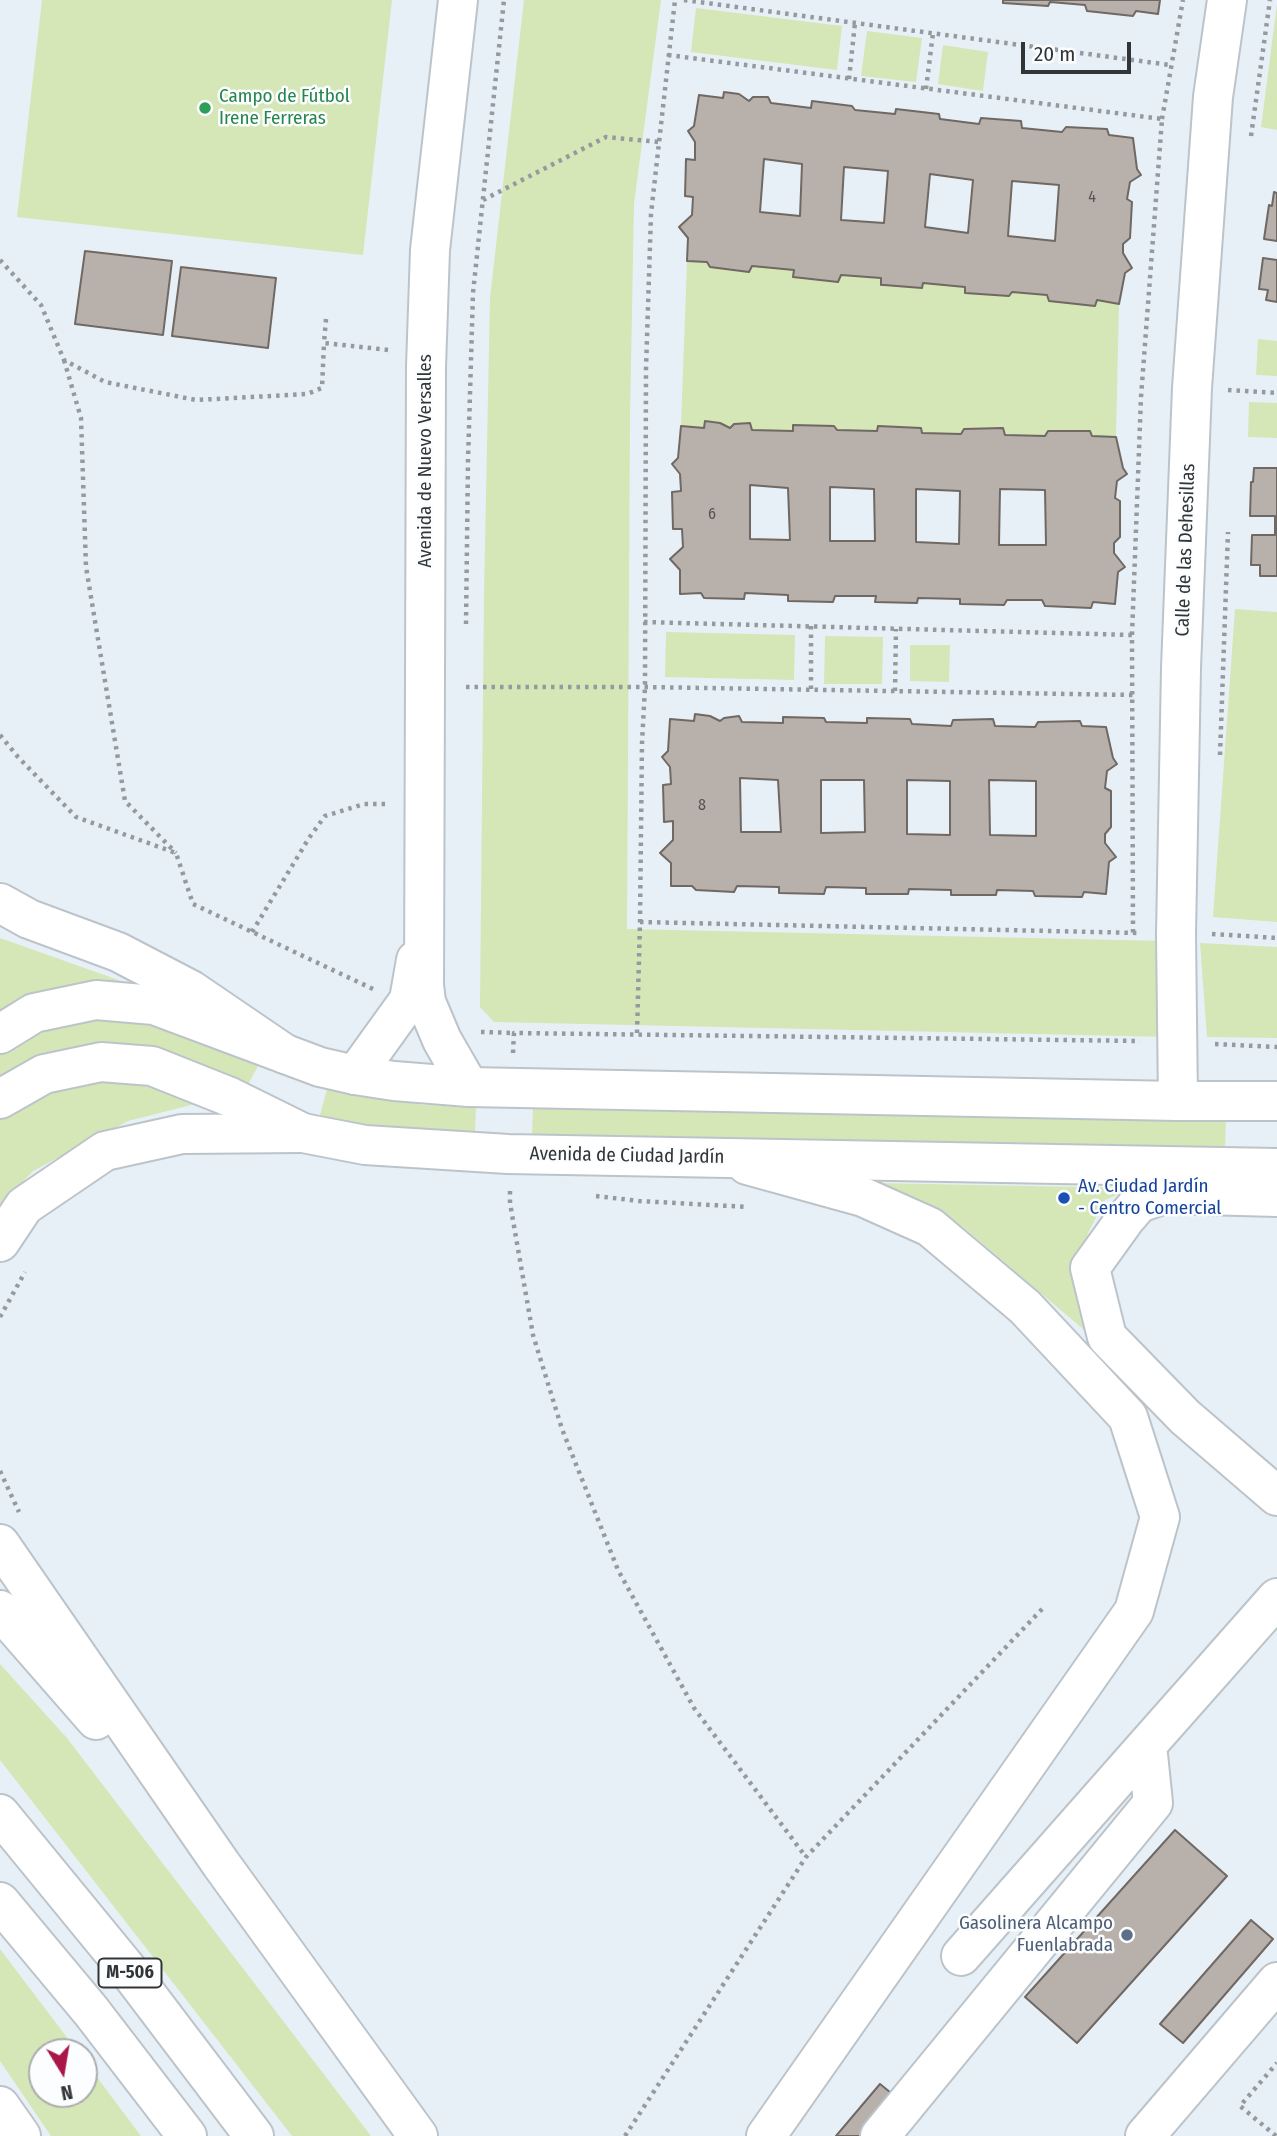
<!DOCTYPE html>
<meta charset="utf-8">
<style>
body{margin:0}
#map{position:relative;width:1277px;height:2136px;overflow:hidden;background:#e8f0f7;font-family:"Fira Sans Condensed",sans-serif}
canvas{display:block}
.north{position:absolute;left:28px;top:2038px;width:70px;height:70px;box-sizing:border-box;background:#fbfdfe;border:2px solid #abadae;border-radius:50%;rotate:169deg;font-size:19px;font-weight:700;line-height:28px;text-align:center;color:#323537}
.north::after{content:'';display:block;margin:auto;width:24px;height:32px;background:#aa1647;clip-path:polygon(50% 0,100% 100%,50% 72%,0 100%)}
.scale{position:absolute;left:1021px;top:42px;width:110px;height:32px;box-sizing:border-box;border:4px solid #323537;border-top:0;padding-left:9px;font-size:21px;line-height:24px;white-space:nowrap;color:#323537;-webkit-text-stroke:5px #fbfdfe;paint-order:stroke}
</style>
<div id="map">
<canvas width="1277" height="2136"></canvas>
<div class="north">N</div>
<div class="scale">20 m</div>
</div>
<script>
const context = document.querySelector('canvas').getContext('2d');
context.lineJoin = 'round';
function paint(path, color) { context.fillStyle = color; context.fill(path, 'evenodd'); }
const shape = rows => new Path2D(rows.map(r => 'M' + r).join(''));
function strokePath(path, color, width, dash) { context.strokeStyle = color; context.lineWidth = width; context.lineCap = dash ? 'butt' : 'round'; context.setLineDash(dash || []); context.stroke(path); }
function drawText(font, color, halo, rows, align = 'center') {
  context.font = font + ' "Fira Sans Condensed",sans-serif'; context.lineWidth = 5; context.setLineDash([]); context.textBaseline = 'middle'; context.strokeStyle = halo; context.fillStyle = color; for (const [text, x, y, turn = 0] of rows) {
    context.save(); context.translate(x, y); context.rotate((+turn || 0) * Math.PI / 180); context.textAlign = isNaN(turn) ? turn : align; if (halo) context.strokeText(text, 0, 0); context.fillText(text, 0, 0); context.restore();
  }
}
paint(shape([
 [42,0,392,0,363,255,17,217],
 [524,0,661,0,634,204,630,417,627,929,1165,941,1169,1037,494,1022,480,1007,484,593,490,298],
 [1277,4,1277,130,1261,127],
 [696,8,842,26,837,70,691,52],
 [867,31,922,38,916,82,861,76],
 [943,45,988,52,983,91,938,84],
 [687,261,707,262,710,267,749,272,752,266,794,270,838,282,841,275,881,278,884,285,922,288,923,283,965,287,965,293,1009,296,1012,292,1047,295,1049,301,1095,306,1097,300,1119,304,1116,437,1092,436,1090,431,1049,431,1045,436,1005,435,1003,428,964,429,961,434,922,433,920,428,878,426,877,431,837,430,834,426,793,425,793,431,752,430,749,423,730,428,720,423,705,421,704,428,681,426],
 [1258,339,1277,341,1277,376,1256,375],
 [1249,402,1277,403,1277,438,1248,437],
 [1235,609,1277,612,1277,922,1213,917],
 [666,632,795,635,794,680,665,677],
 [825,636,883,637,882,684,824,684],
 [910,645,950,645,949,682,910,681],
 [0,938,124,982,124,988,0,1014],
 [1200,943,1277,947,1277,1038,1207,1037],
 [118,1017,161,1026,213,1046,258,1066,245,1090,196,1069,0,1081,0,1051,12,1041,68,1020],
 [97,1075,150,1078,203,1102,128,1121,33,1171,0,1206,0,1119,54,1087],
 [327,1089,423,1105,476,1106,475,1134,355,1125,320,1115],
 [533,1107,1226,1121,1225,1148,532,1135],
 [874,1183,1134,1188,1105,1200,1088,1233,1079,1275,1090,1335,963,1227,940,1213],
 [0,1664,67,1738,371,2136,292,2136,0,1760],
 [0,1949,78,2052,42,2052,42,2094,84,2094,84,2060,141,2136,51,2136,0,2061]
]), '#d5e6b7');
const building = shape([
 [1003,0,1160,0,1158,14,1136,11,1133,16,1087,11,1085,5,1050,2,1048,6,1003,3,1003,0],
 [724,92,739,94,749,101,753,97,768,97,771,103,811,108,812,101,852,106,855,110,895,114,896,109,939,114,940,119,979,124,981,118,1021,121,1022,128,1062,132,1066,127,1107,129,1109,135,1133,138,1137,169,1141,175,1130,182,1127,199,1132,202,1130,238,1123,244,1123,253,1132,268,1125,273,1119,304,1097,300,1095,306,1049,301,1047,295,1012,292,1009,296,965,293,965,287,923,283,922,288,884,285,881,285,881,278,841,275,838,282,793,277,794,270,752,266,749,272,710,267,707,262,687,261,688,238,679,227,692,215,693,197,685,196,686,159,695,160,695,142,688,131,694,126,699,95,723,98,724,92],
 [764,159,802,164,800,216,760,212,764,159],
 [844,167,888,171,884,223,841,220,844,167],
 [930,174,973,180,968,233,925,227,930,174],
 [1012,181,1059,185,1055,241,1008,236,1012,181],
 [1274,192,1277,193,1277,241,1264,239,1269,205,1272,206,1274,192],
 [85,251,172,261,163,335,75,324,85,251],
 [1263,258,1277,260,1277,302,1266,300,1268,290,1259,289,1263,258],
 [181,267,276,278,268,348,172,336,181,267],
 [705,421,720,423,730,428,734,424,750,423,752,430,793,431,793,425,834,426,837,430,877,431,878,426,921,428,922,433,961,434,964,429,1003,428,1005,435,1045,436,1048,431,1090,431,1092,436,1116,437,1123,468,1127,474,1117,481,1115,498,1120,501,1120,537,1114,543,1114,553,1125,567,1118,572,1115,604,1093,602,1091,608,1045,606,1042,600,1007,600,1004,605,960,604,960,599,918,598,917,603,875,602,876,596,835,596,833,602,788,601,788,595,745,593,744,599,704,598,701,593,680,594,680,570,670,559,683,547,682,529,673,529,672,492,681,491,680,474,672,464,678,458,681,426,704,428,705,421],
 [750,485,788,488,790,540,750,539,750,485],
 [830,487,874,489,875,541,830,541,830,487],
 [916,489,960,491,959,544,916,542,916,489],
 [1000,489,1045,490,1046,545,999,545,1000,489],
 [1254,468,1277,468,1277,576,1260,576,1260,565,1251,565,1252,535,1275,535,1275,516,1250,516,1251,482,1253,482,1254,468],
 [695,714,710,716,720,721,724,718,739,716,742,722,783,723,783,717,824,718,826,722,867,723,867,718,910,719,912,724,951,726,953,720,993,719,995,726,1035,727,1038,722,1080,721,1082,726,1106,727,1113,758,1117,764,1107,771,1105,788,1111,791,1111,827,1105,834,1105,843,1116,857,1109,862,1106,894,1084,892,1082,897,1035,896,1033,891,997,890,996,895,951,895,951,890,909,889,908,894,866,894,866,888,826,887,824,894,779,893,779,887,737,886,734,892,696,890,692,886,671,886,671,863,660,853,673,840,673,821,664,822,663,785,671,784,670,767,662,757,668,751,670,719,694,721,695,714],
 [740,778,778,780,781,832,741,832,740,778],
 [821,780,864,780,865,832,821,833,821,780],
 [907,780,950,781,950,835,907,834,907,780],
 [989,780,1036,781,1036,836,990,835,989,780],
 [1175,1830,1227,1876,1077,2043,1025,1997,1175,1830],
 [1251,1920,1273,1939,1183,2043,1160,2024,1251,1920],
 [880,2084,896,2097,864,2136,836,2136,880,2084]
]);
paint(building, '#b8b0aa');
strokePath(building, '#706863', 2);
const minor = shape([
 [458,0,430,250,426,367,424,985,426,1002,442,1040,469,1087],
 [355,1075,409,1000,416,960],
 [1178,1101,1176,934,1181,668,1192,388,1213,97,1227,0],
 [747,1165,863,1197,930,1227,1025,1307,1128,1417,1160,1517,1134,1611,766,2136],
 [1277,1197,1165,1194,1139,1203,1126,1218,1090,1268,1107,1337,1185,1417,1277,1496],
 [961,1956,1147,1745],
 [880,2136,1153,1803,1147,1745,1277,1598],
 [1145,2136,1277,1982]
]);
const major = shape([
 [0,1034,34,1013,96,1000,154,1005,320,1067,355,1075,394,1081,469,1087,1178,1101,1277,1101],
 [0,1099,44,1074,101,1062,152,1066,230,1097,303,1133,365,1145,508,1154,1277,1168]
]);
const highway = shape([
 [0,903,29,919,118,952,191,990,285,1054],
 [0,1242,24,1206,105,1151,182,1134,303,1133],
 [0,1544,221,1864,418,2136],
 [0,1610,96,1720],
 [0,1814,132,1975,254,2136],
 [0,1902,91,2011,187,2136],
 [0,2106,21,2136]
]);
strokePath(minor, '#bcc4ca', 42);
strokePath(major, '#bcc4ca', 42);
strokePath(highway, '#bcc4ca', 42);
strokePath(shape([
 [684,0,1170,65],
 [668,55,1162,119,1141,397,1132,635,1133,933],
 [849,79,855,23],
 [926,89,933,33],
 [1162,119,1183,0],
 [1251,136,1270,0],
 [483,200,606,137,659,142],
 [0,260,41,305,64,360,105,382,196,400,307,394,322,388,324,343],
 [326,319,324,343,389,350],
 [64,360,81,418,86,567,125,801,176,853],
 [1228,390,1277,393],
 [644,622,1132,635],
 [466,624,468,461,473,293,504,0],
 [811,626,811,690],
 [466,687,645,687,1133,695],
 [895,691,896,629],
 [0,735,18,757,76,817,176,853,193,904,373,989],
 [1220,755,1228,532],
 [640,922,1140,933],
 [252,932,309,838,325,816,364,804,389,804],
 [1212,934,1277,938],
 [481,1032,514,1033],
 [637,1033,640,922,642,743,645,687,646,369,651,214,675,0],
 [1215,1044,1277,1047],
 [513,1053,514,1033,1140,1041],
 [510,1191,510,1203,533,1335,562,1429,618,1570,694,1708,806,1857],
 [596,1196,639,1201,748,1207],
 [0,1317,25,1272],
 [0,1471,19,1512],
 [625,2136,806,1857,1045,1606],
 [1276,2136,1240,2106,1277,2063]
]), '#959a9f', 4.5, [3.5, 5]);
strokePath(minor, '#fff', 38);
strokePath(major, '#fff', 38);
strokePath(highway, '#fff', 38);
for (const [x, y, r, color] of [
 [205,108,7,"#2e9e5b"],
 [1064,1198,7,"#1a4fb4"],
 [1127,1935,7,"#5c6f8a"]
]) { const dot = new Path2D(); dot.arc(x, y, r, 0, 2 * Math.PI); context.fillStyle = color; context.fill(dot); strokePath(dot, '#fbfdfe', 2.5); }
drawText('16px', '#545454', null, [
 ["4",1092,198],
 ["6",712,515],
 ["8",702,806]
]);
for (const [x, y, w] of [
 [130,1973,63]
]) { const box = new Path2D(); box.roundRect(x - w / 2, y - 14.5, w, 29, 5); context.fillStyle = '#fbfdfe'; context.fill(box); strokePath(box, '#323537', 2); }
drawText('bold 18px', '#323537', null, [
 ["M-506",130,1973]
]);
drawText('19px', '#27864d', '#fbfdfe', [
 ["Campo de Fútbol",219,97],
 ["Irene Ferreras",219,119]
], 'left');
drawText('19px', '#323537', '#fbfdfe', [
 ["Avenida de Nuevo Versalles",426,461,-90],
 ["Calle de las Dehesillas",1186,550,-88],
 ["Avenida de Ciudad Jardín",627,1156,1]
]);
drawText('19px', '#164399', '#fbfdfe', [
 ["Av. Ciudad Jardín",1078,1187],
 ["- Centro Comercial",1078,1209]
], 'left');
drawText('19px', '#4e5e75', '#fbfdfe', [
 ["Gasolinera Alcampo",1113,1924],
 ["Fuenlabrada",1113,1946]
], 'right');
</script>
